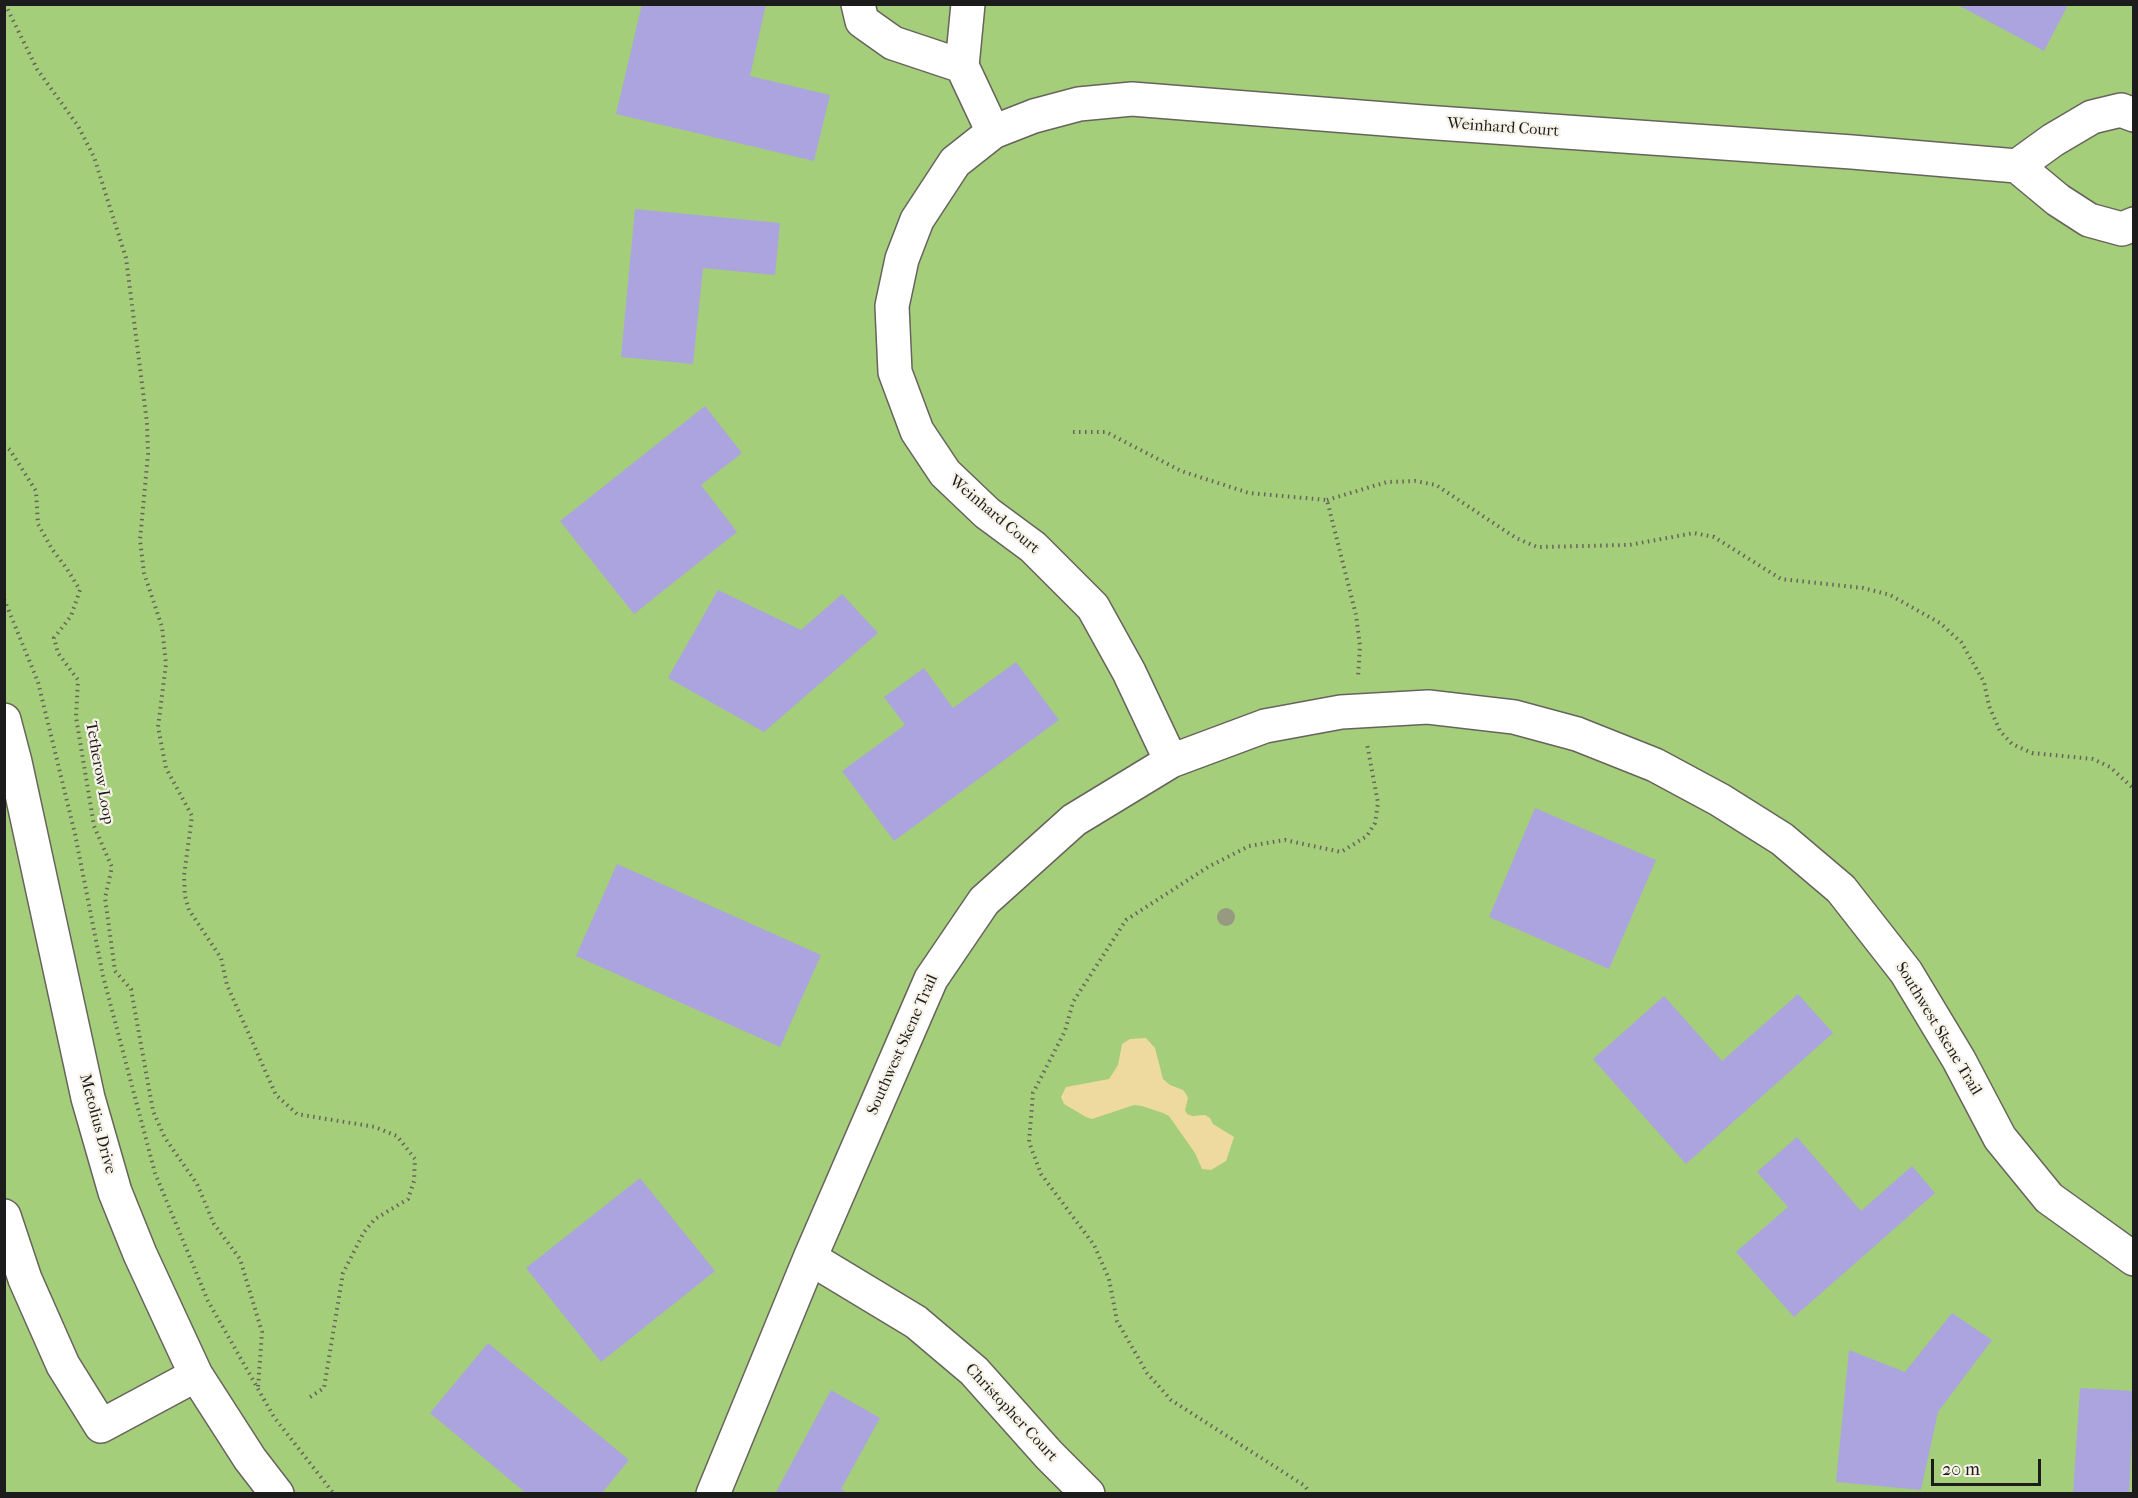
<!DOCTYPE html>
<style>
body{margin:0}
#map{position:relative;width:2138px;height:1498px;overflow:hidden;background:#f3e8d2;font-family:"IM FELL French Canon",serif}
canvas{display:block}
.frame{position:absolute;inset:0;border:6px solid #1c1c1c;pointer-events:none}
.scale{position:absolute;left:1931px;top:1459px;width:110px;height:27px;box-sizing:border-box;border:3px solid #1c1c1c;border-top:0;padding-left:8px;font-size:18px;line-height:21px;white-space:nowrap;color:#1c1c1c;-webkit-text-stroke:4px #f7f3e8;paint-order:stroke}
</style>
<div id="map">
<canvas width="2138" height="1498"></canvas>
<div class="frame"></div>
<div class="scale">20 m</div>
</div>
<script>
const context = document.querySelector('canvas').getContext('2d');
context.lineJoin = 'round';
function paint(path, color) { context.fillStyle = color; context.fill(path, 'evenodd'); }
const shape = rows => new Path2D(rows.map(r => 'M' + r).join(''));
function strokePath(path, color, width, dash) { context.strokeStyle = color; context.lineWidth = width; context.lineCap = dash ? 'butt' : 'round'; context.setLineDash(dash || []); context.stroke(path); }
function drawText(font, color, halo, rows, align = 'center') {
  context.font = font + ' "IM FELL French Canon",serif'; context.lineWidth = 4.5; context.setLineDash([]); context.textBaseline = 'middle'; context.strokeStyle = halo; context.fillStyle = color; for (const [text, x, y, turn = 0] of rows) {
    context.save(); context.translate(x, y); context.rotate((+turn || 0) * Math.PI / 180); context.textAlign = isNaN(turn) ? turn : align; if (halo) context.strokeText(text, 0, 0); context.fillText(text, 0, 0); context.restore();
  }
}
paint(shape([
 [5,5,2133,5,2133,1493,5,1494]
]), '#a4ce7a');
paint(shape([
 [1146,1038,1155,1048,1163,1079,1170,1085,1183,1090,1186,1094,1188,1098,1185,1110,1187,1114,1192,1116,1205,1115,1210,1118,1213,1124,1234,1137,1226,1161,1211,1170,1202,1169,1195,1153,1169,1116,1163,1113,1142,1106,1134,1105,1092,1119,1086,1117,1064,1104,1061,1097,1066,1087,1109,1079,1118,1065,1122,1044,1130,1039]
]), '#eeda9e');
paint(shape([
 [642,4,766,4,750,76,830,95,814,161,616,114],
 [1956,4,2061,4,2067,7,2044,51],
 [635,209,780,223,775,275,703,268,693,364,621,357],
 [705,406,742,453,701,485,737,532,634,614,560,521],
 [718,590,801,630,842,594,878,633,764,732,668,678],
 [1016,662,1059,720,894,841,842,771,905,725,884,697,924,668,953,708],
 [1535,808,1656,860,1609,969,1489,917],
 [617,864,821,955,780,1047,576,956],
 [1798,994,1833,1033,1686,1164,1593,1059,1664,996,1722,1061],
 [1797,1137,1861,1211,1912,1166,1935,1193,1794,1317,1736,1252,1788,1207,1757,1172],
 [640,1178,715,1271,601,1362,526,1268],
 [1952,1313,1992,1340,1938,1412,1921,1490,1836,1482,1849,1350,1905,1372],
 [488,1343,629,1460,601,1494,527,1494,430,1413],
 [2080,1388,2134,1391,2129,1494,2073,1494],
 [831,1390,880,1418,841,1489,849,1494,775,1494]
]), '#aca4df');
const minor = shape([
 [858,4,862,21,893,43,962,66],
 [968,4,962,66,993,132],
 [2017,166,2053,140,2092,117,2121,110,2134,115],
 [4,720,15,762,88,1098,115,1192,140,1254,196,1375,250,1459,277,1494],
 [1171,761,1129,672,1093,607,1033,547,987,513,945,473,917,431,895,372,892,306,902,259,917,220,955,162,993,132,1034,116,1079,104,1132,99,1423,122,1852,152,2017,166,2058,200,2089,220,2122,229,2134,224],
 [4,1216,25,1279,63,1365,101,1426,196,1375],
 [810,1258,916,1322,974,1371,1049,1455,1088,1494],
 [713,1494,810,1258,931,979,984,901,1074,820,1171,761,1265,726,1341,712,1428,707,1514,717,1577,734,1655,765,1720,800,1782,839,1841,889,1906,972,1959,1060,2000,1138,2049,1198,2134,1259]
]);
strokePath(minor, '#67635c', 36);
strokePath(shape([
 [5,4,37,69,78,126,94,157,126,258,147,423,148,454,140,540,144,573,162,627,166,664,158,727,166,768,192,816,184,876,185,896,189,910,221,958,227,985,276,1095,297,1114,375,1127,397,1136,415,1159,414,1181,408,1199,375,1219,364,1232,343,1273,324,1388,310,1397],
 [1073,432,1106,432,1181,471,1249,493,1327,500,1356,615,1360,646,1358,677],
 [4,445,10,450,36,491,38,524,52,549,67,569,80,590,71,616,54,638,58,653,78,680,76,717,94,826,112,867,105,898,115,971,131,989,153,1111,165,1138,197,1184,214,1224,240,1259,262,1332,258,1388],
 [1327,500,1387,482,1415,481,1436,485,1516,538,1537,547,1629,545,1694,533,1714,537,1781,579,1863,588,1890,595,1940,623,1961,642,1984,682,1989,706,2000,731,2012,744,2032,753,2093,759,2110,767,2134,789],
 [4,599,38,682,75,834,103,976,155,1173,208,1301,274,1417,334,1494],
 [1310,1494,1305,1486,1171,1400,1147,1373,1117,1321,1109,1279,1094,1245,1041,1174,1029,1142,1033,1093,1065,1031,1073,1002,1126,920,1208,867,1249,846,1285,840,1341,852,1367,836,1375,823,1378,803,1367,744]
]), '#67635c', 4, [1.5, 4.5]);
strokePath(minor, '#fff', 33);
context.fillStyle = '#979a80';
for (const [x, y] of [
 [1226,917]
]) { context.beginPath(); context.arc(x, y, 9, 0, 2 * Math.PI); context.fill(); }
drawText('16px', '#1c1c1c', '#f7f3e8', [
 ["Weinhard Court",1503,128,4],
 ["Weinhard Court",994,515,40],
 ["Tetherow Loop",99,773,80],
 ["Southwest Skene Trail",1938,1029,59],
 ["Southwest Skene Trail",903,1045,-66],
 ["Metolius Drive",97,1124,75],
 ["Christopher Court",1011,1413,47]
]);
</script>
